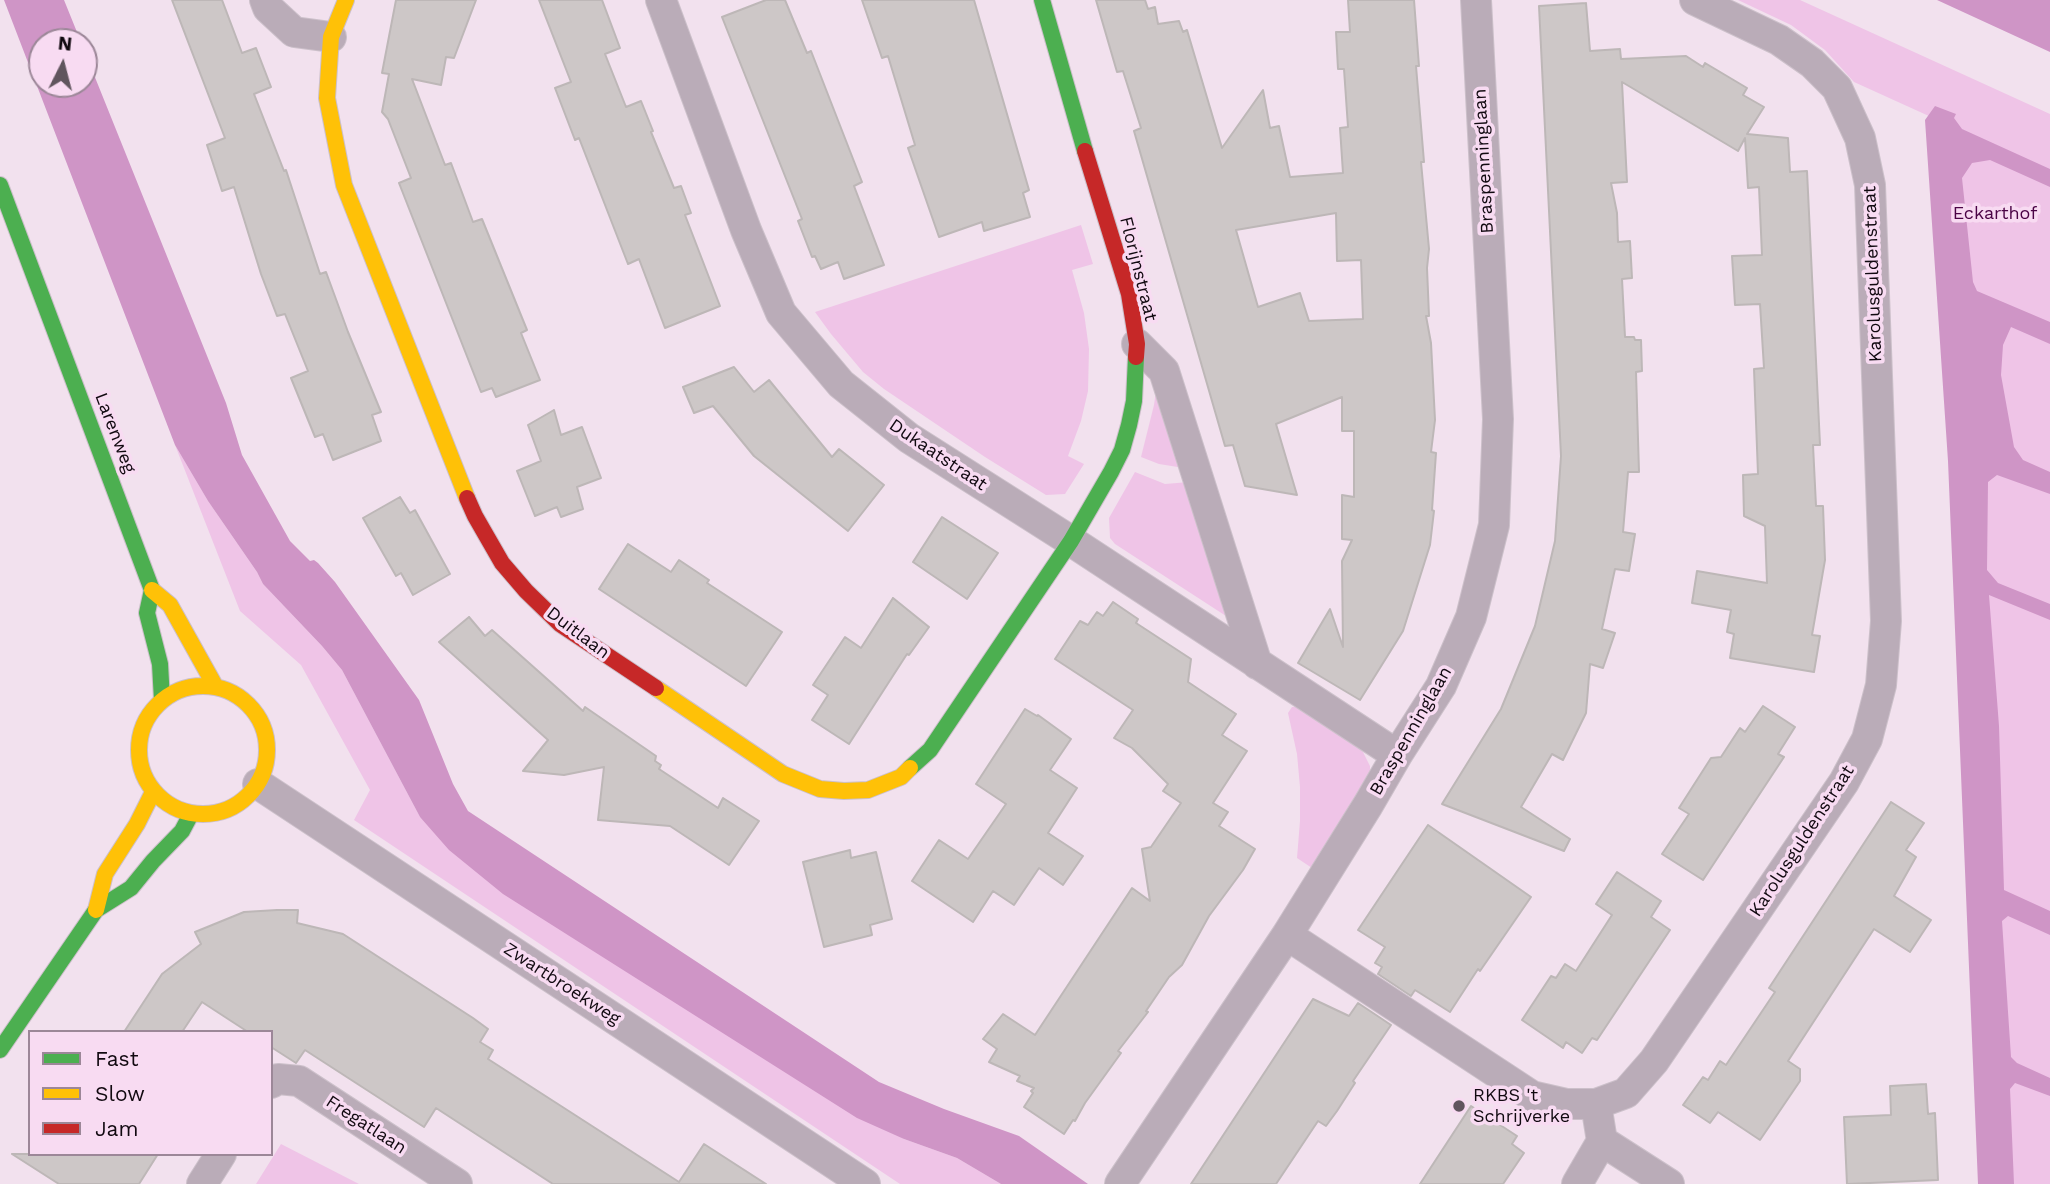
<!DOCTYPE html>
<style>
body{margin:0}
#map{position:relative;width:2050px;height:1184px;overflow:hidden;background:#f2e1ee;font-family:"Work Sans",sans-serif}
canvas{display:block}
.legend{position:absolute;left:28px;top:1030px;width:245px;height:126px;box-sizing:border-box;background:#f8dbf2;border:2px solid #9c8798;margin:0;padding:9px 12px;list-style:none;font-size:21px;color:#110910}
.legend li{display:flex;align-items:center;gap:14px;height:35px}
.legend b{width:35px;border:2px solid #9c8798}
.north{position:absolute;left:28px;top:28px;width:70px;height:70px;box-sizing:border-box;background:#f8dbf2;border:2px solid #9c8798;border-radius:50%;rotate:6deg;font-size:19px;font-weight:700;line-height:28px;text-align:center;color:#110910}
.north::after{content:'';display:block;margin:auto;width:24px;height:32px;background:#60555e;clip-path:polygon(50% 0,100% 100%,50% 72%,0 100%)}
</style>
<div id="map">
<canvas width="2050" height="1184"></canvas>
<ul class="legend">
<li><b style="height:9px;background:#4caf50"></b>Fast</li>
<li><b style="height:9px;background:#ffc107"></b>Slow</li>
<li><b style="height:9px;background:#c62828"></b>Jam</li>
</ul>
<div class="north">N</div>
</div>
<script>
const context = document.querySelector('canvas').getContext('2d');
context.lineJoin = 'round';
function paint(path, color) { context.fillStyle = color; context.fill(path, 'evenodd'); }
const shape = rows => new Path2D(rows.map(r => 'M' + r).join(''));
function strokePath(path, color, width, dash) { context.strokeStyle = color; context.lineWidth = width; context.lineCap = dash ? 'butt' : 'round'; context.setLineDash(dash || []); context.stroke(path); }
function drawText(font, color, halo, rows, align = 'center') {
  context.font = font + ' "Work Sans",sans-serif'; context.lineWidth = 7; context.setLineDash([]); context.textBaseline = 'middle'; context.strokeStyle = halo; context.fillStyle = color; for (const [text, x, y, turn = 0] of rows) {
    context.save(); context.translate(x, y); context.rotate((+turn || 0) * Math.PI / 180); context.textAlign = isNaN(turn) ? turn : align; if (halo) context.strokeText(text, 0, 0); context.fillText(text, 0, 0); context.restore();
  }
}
paint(shape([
 [1738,0,1800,0,2050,114,2050,171,1854,82,1825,50,1791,25],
 [1936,125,2050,177,2050,1184,1988,1184],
 [1081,225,1093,264,1072,270,1084,313,1089,349,1088,391,1081,421,1068,456,1084,464,1065,494,1046,495,985,457,884,389,863,372,831,334,815,312],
 [1158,377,1184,468,1159,464,1141,457,1154,405],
 [175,445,208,501,257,572,263,584,322,646,342,670,420,817,904,1139,957,1158,1001,1184,900,1184,354,820,370,790,301,665,240,611],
 [1135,472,1165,484,1189,482,1226,616,1115,544,1110,538,1109,518],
 [1292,707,1297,707,1358,747,1363,752,1370,766,1370,777,1312,868,1297,858,1300,821,1300,787,1297,754,1288,713],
 [281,1144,359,1184,256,1184]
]), '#efc4e7');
paint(shape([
 [4,0,64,0,81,42,42,42,42,84,84,84,84,50,226,403,242,455,290,541,310,561,314,560,318,563,335,582,419,700,453,784,468,811,879,1082,944,1109,1019,1136,1088,1184,1001,1184,957,1158,904,1139,857,1118,503,894,449,850,420,817,342,670,322,646,263,584,257,572,208,501,175,445],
 [1937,0,2050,0,2050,52],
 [1935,106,1956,114,1954,118,1962,129,2050,169,2050,187,1990,160,1972,163,1962,178,1973,282,1977,291,2050,322,2050,344,2011,327,2003,345,2001,375,2014,447,2023,460,2050,472,2050,494,1997,475,1988,482,1987,570,1998,583,2050,604,2050,620,1989,595,1999,726,2004,890,2050,911,2050,935,2008,916,2002,921,2011,1057,2017,1063,2050,1078,2050,1096,2015,1083,2010,1089,2014,1184,1978,1184,1948,461,1925,120]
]), '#cf95c6');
const building = shape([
 [172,0,222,0,242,53,256,48,271,87,254,94,284,171,286,170,320,274,326,272,348,332,381,412,372,415,381,441,333,460,323,434,315,437,291,378,308,371,285,314,277,316,261,274,234,187,222,191,207,145,225,138,172,0],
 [396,0,476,0,454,58,446,57,441,85,412,79,445,165,451,163,473,222,482,219,527,330,521,333,540,380,496,397,492,388,481,392,399,183,411,178,388,119,382,112,389,74,382,73,396,0],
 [539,0,602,0,620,48,605,54,626,107,641,101,653,131,651,132,674,188,681,186,691,213,685,215,720,306,665,328,639,259,628,264,579,138,575,140,555,88,571,82,539,0],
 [766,0,785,0,807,53,811,51,862,182,854,186,884,265,844,279,838,262,821,269,815,256,812,257,798,221,802,219,722,17,766,0],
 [862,0,974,0,1029,190,1023,193,1030,217,984,231,982,222,939,237,908,148,915,145,888,56,882,58,862,0],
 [1096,0,1145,0,1148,9,1155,7,1158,24,1179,21,1183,32,1187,30,1222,148,1263,90,1270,128,1279,126,1290,177,1343,173,1340,128,1348,127,1344,69,1338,69,1336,32,1350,32,1348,0,1414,0,1419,66,1416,66,1424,162,1421,162,1429,249,1427,268,1429,316,1426,316,1431,343,1435,420,1431,452,1436,453,1432,510,1434,511,1430,545,1403,631,1360,700,1298,663,1330,609,1343,647,1342,561,1352,540,1342,539,1342,495,1354,497,1354,431,1342,431,1342,397,1276,424,1297,495,1245,486,1233,445,1225,446,1134,131,1141,128,1123,71,1117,72,1096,0],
 [1336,213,1337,261,1361,260,1363,319,1309,321,1300,293,1258,307,1236,230,1336,213],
 [1586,3,1590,51,1620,49,1621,59,1686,56,1703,67,1705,63,1747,88,1743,95,1764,107,1747,134,1788,138,1790,172,1807,171,1820,445,1813,445,1816,506,1823,506,1825,560,1812,635,1820,636,1814,672,1730,658,1734,634,1727,632,1731,610,1692,603,1697,571,1767,583,1765,526,1744,516,1743,475,1758,474,1754,369,1764,368,1760,304,1735,305,1732,256,1762,255,1759,187,1748,188,1745,138,1738,151,1622,82,1627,182,1611,183,1617,213,1618,242,1630,241,1632,278,1622,279,1625,337,1634,337,1635,340,1641,340,1642,371,1636,372,1639,472,1628,472,1623,532,1635,534,1629,571,1615,569,1602,629,1615,633,1603,668,1590,664,1586,713,1563,760,1552,754,1521,807,1570,839,1564,851,1442,804,1501,709,1535,626,1555,541,1561,456,1539,6,1586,3],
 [734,367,754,392,769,380,832,457,839,449,884,485,848,531,754,456,713,406,694,413,683,387,734,367],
 [554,410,561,435,582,427,601,478,577,487,583,509,561,517,557,507,535,516,517,471,541,461,528,425,554,410],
 [400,497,410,513,415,510,450,574,413,595,401,573,396,576,363,518,400,497],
 [942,517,998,553,967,599,913,562,942,517],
 [628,544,671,572,679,560,709,580,707,583,782,632,746,686,599,589,628,544],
 [893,598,929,627,909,655,907,654,849,744,812,720,828,695,813,685,845,637,861,648,893,598],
 [1113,602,1138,619,1136,623,1191,659,1188,682,1236,714,1222,735,1247,751,1213,803,1228,812,1219,826,1255,849,1243,870,1209,916,1182,965,1169,977,1146,1011,1148,1012,1118,1051,1121,1053,1085,1103,1075,1121,1073,1120,1064,1134,1024,1107,1033,1093,1031,1091,1034,1088,1017,1081,1020,1076,989,1062,997,1049,983,1039,1003,1014,1035,1035,1132,888,1150,901,1142,849,1151,847,1181,803,1163,791,1168,784,1132,748,1114,738,1133,710,1055,659,1080,621,1088,625,1097,612,1103,616,1113,602],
 [469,617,485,636,492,630,583,711,585,707,656,756,655,761,661,765,659,769,718,808,723,798,759,821,729,865,670,826,598,820,604,767,564,775,523,771,548,740,439,642,469,617],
 [1763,706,1795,727,1778,754,1784,757,1703,880,1662,854,1689,814,1679,808,1711,758,1721,757,1740,728,1745,732,1763,706],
 [1025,709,1037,716,1038,715,1071,739,1050,770,1077,788,1048,833,1083,856,1063,885,1039,868,1014,905,993,891,973,922,912,881,939,840,968,859,1006,804,976,784,1025,709],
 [1891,802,1924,823,1906,850,1916,857,1894,896,1931,920,1910,952,1874,929,1788,1061,1800,1069,1800,1081,1760,1140,1718,1112,1710,1123,1683,1105,1703,1077,1708,1080,1720,1061,1726,1065,1775,992,1769,988,1891,802],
 [1428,825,1531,897,1480,971,1478,969,1450,1012,1415,990,1411,996,1378,974,1382,967,1375,963,1385,947,1358,930,1428,825],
 [850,850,851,858,876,852,892,919,870,925,872,935,824,947,803,862,850,850],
 [1617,872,1661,901,1651,917,1670,930,1597,1040,1592,1038,1582,1053,1566,1042,1563,1048,1522,1020,1551,976,1556,978,1565,964,1576,971,1612,915,1596,904,1617,872],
 [277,910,298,910,297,923,343,934,473,1018,488,1029,480,1042,493,1050,488,1059,679,1182,704,1144,766,1184,553,1184,436,1108,424,1127,305,1050,296,1063,271,1047,271,1032,248,1032,202,1002,182,1032,124,1032,162,974,201,944,195,932,244,912,277,910],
 [1313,999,1349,1016,1358,1003,1391,1025,1353,1081,1355,1083,1337,1111,1326,1126,1318,1121,1276,1184,1191,1184,1313,999],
 [1926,1084,1928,1114,1935,1113,1938,1180,1847,1184,1844,1117,1891,1115,1890,1086,1926,1084],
 [1471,1106,1517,1136,1512,1144,1524,1153,1503,1184,1420,1184,1471,1106],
 [12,1154,158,1154,139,1184,59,1184,12,1154]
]);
paint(building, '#cdc7c7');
strokePath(building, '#bdb7b7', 2);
const street = shape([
 [265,0,268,8,294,32,331,37],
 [661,0,746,230,781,313,841,384,909,438,1071,541,1397,755],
 [1137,344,1164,371,1257,664],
 [258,784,865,1184],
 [1287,935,1532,1096,1567,1104,1596,1104,1626,1093,1654,1061,1844,782,1867,739,1881,685,1886,621,1870,185,1860,138,1837,88,1812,63,1779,40,1695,0],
 [271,1083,278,1079,299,1081,457,1184],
 [1596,1104,1602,1141,1669,1184],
 [202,1184,221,1154],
 [1120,1184,1287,935,1368,805,1397,755,1441,686,1471,617,1494,525,1498,419,1476,0],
 [1577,1184,1602,1141]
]);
const fast = shape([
 [1042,0,1085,151],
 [0,185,152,590,147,613,160,664,162,700],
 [910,768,930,750,1071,541,1111,472,1122,450,1129,425,1134,401,1136,357],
 [0,1050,96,910,131,888,153,861,182,831,191,814]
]);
const slow = shape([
 [346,0,331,37,327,98,344,185,467,498],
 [152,590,170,605,214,684],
 '139 750a64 64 0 1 1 128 0a64 64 0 1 1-128 0Z',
 [656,688,783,774,820,789,844,791,868,790,901,777,910,768],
 [96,910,105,874,137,824,153,792]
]);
const jam = shape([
 [1085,151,1129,294,1137,344,1136,357],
 [467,498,475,516,502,563,526,591,560,624,656,688]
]);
strokePath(street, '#ccc0ca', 32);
strokePath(fast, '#ccc0ca', 18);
strokePath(slow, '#ccc0ca', 18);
strokePath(jam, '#ccc0ca', 18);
strokePath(street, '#baacb8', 30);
strokePath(fast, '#4caf50', 16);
strokePath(slow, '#ffc107', 16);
strokePath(jam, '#c62828', 16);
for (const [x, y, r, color] of [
 [1459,1106,7,"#60555e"]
]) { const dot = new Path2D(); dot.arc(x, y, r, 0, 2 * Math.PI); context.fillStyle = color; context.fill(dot); strokePath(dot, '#f8dbf2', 2.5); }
drawText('18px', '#110910', '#f8dbf2', [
 ["Braspenninglaan",1484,161,-93],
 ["Florijnstraat",1138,269,76],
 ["Karolusguldenstraat",1873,274,-92],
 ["Larenweg",115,433,69],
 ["Dukaatstraat",938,455,34],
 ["Duitlaan",578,633,37],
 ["Braspenninglaan",1411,731,-60],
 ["Karolusguldenstraat",1802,841,-57],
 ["Zwartbroekweg",562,984,33],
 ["Fregatlaan",366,1125,33]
]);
drawText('18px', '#4a0345', '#f8dbf2', [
 ["Eckarthof",1995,214]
]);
drawText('18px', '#110910', '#f8dbf2', [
 ["RKBS 't",1473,1096],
 ["Schrijverke",1473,1117]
], 'left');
</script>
